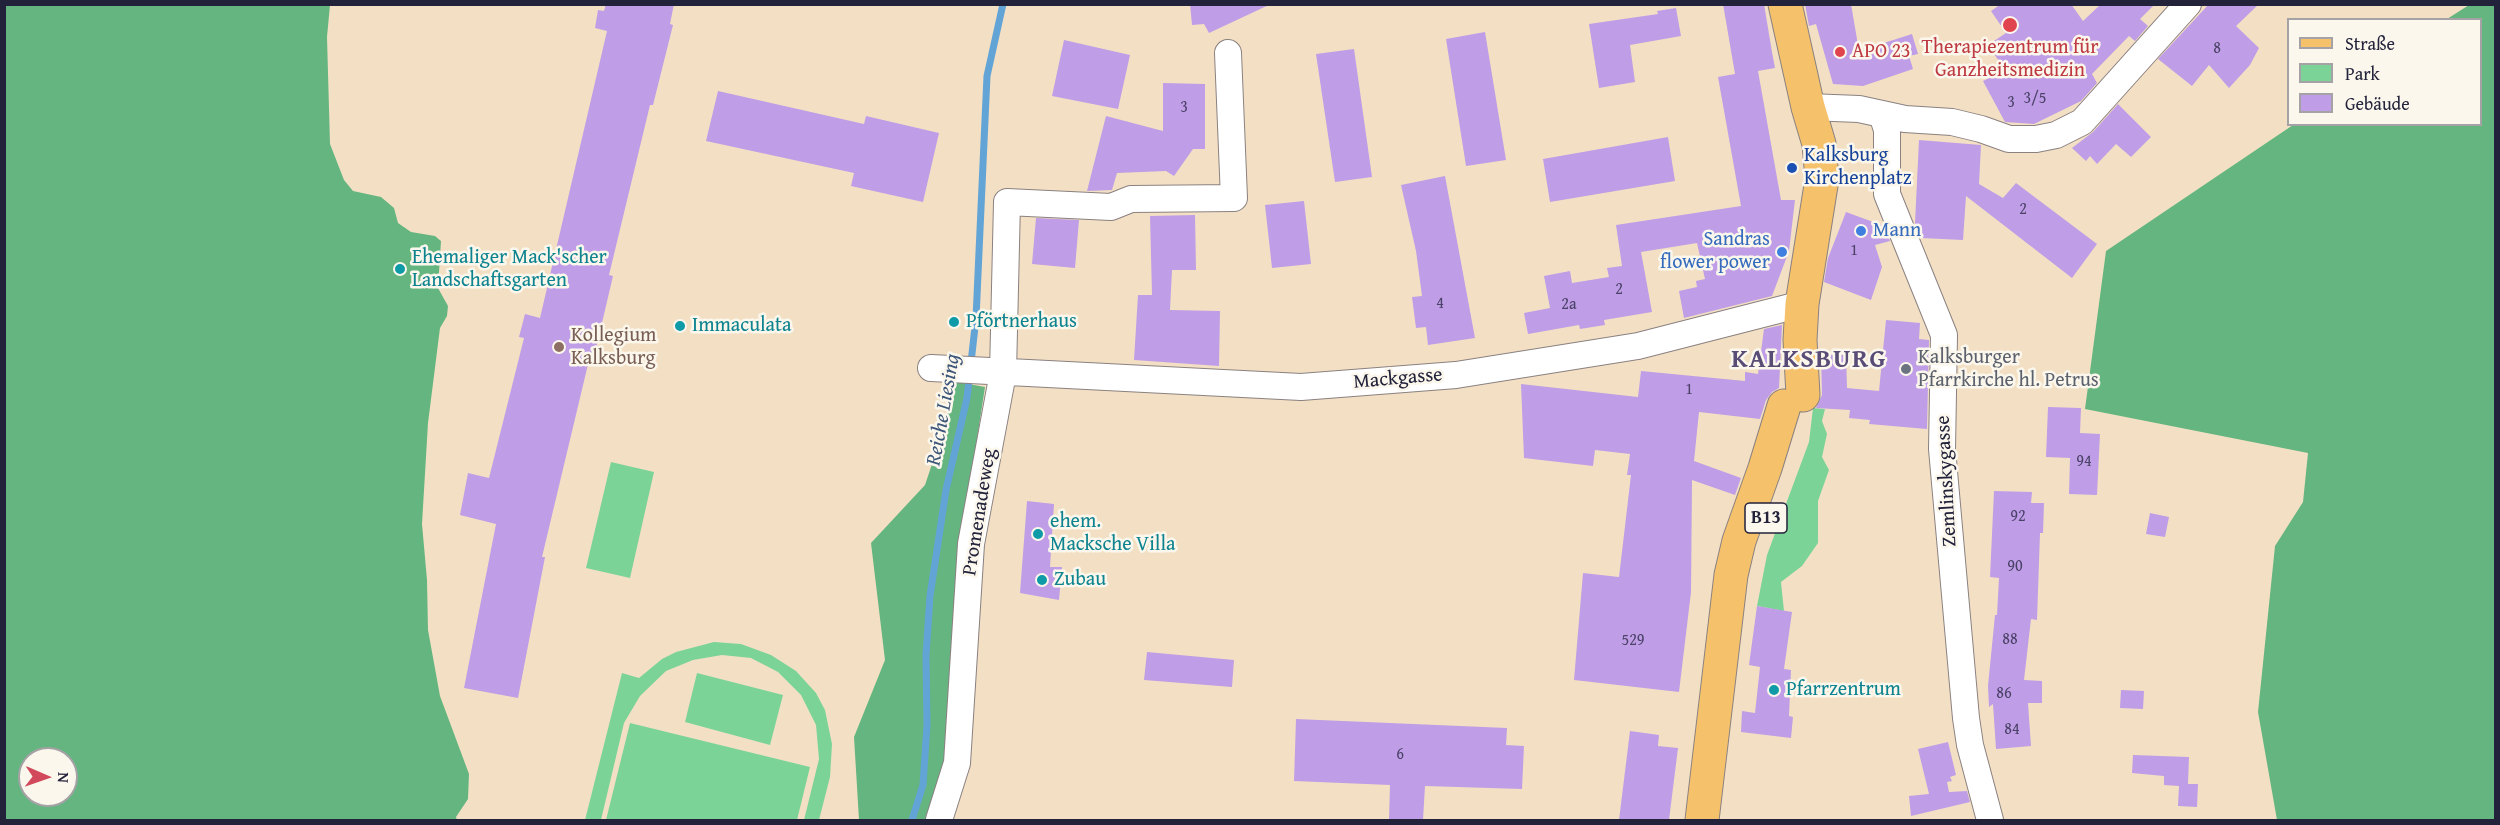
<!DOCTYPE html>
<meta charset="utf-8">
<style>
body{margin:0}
#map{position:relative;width:2500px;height:825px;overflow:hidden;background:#f3e0c4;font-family:"Gentium Book Plus",serif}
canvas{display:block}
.frame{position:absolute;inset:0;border:6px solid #22223b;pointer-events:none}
.legend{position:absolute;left:2287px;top:18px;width:195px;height:108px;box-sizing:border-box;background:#fbf7ec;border:2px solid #a4a2a5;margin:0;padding:8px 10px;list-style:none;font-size:18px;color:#22223b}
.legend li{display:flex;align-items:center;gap:12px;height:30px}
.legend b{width:30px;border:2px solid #a4a2a5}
.north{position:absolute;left:18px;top:747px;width:60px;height:60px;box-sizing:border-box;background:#fbf7ec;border:2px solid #a4a2a5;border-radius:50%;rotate:92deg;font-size:16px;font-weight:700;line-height:24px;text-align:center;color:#22223b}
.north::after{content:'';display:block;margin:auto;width:21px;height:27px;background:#d1495b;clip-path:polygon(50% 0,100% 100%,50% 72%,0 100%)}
</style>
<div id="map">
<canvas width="2500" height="825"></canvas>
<div class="frame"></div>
<ul class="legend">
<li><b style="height:8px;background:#f6c16b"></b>Straße</li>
<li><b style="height:16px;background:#7cd398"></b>Park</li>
<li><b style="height:16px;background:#bf9de7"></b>Gebäude</li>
</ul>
<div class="north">N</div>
</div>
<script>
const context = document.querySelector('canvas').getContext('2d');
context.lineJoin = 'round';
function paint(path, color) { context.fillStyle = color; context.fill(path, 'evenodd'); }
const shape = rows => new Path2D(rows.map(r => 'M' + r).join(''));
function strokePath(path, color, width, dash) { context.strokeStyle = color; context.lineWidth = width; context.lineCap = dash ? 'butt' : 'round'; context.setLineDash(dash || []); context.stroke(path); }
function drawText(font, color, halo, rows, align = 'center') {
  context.font = font + ' "Gentium Book Plus",serif'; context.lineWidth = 5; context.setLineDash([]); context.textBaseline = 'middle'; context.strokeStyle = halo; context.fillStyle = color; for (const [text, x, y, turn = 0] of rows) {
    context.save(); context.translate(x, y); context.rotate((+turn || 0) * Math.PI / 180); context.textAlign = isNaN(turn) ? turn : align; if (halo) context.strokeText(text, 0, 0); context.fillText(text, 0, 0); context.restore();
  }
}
paint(shape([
 [1813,408,1825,409,1822,421,1827,434,1822,457,1829,470,1818,501,1818,543,1802,566,1781,582,1784,611,1757,606,1767,555,1809,442],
 [611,462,654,472,630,578,586,568],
 [714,642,741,644,771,655,796,671,816,693,825,710,832,744,830,777,819,820,804,820,819,759,816,725,801,695,778,672,751,658,722,655,693,660,666,671,640,696,624,723,601,820,585,820,622,673,639,678,662,659,676,652],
 [697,673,783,695,770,745,685,722],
 [630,723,810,767,797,820,606,820]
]), '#7cd398');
paint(shape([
 [5,4,330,5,327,37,330,144,344,180,353,191,381,197,394,208,398,223,411,232,435,236,441,241,438,288,448,306,447,316,440,328,428,423,422,524,427,580,428,630,440,696,469,774,468,799,456,817,457,820,5,820],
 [30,759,66,759,66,795,30,795],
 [2469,5,2496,5,2495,820,2277,820,2258,712,2275,546,2303,502,2308,453,2085,409,2106,251,2293,125,2480,124,2480,20,2447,19],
 [952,381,985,387,961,543,952,689,943,783,929,820,859,820,854,737,885,660,871,543,925,485,946,422]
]), '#65b580');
strokePath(shape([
 [912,820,923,785,927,725,926,655,930,596,946,490,967,398,976,318,987,76,1003,4]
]), '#63a4d7', 7);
paint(shape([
 [606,4,674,4,670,24,673,25,653,105,650,105,609,275,613,276,594,357,590,356,542,557,545,557,518,698,464,688,496,524,460,515,468,473,489,478,524,338,519,337,525,314,540,318,607,31,595,28,598,10,604,11],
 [1190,4,1271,4,1209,33,1204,24,1192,25],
 [1723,4,1764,4,1772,52,1775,68,1758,71,1781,200,1795,200,1789,251,1772,296,1684,318,1679,291,1697,287,1696,281,1705,279,1697,243,1641,252,1652,312,1604,320,1605,325,1580,329,1579,325,1528,334,1524,313,1550,308,1544,276,1570,271,1572,283,1609,277,1607,268,1622,266,1616,225,1741,206,1718,77,1735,74],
 [1805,4,1851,4,1859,51,1912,34,1918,54,1909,56,1913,69,1863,86,1833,84,1816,24,1809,26],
 [2001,4,2071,4,2083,21,2101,4,2155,4,2140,19,2148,26,2135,41,2129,36,2092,74,2097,83,2081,101,2034,124,2005,122,1983,81,2005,70,1988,45,2006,33,1991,11],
 [2209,4,2259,4,2236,26,2259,48,2250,65,2229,88,2209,65,2192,86,2158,59],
 [1676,8,1681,36,1630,45,1635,82,1599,88,1589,24,1658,14,1657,11],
 [1485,32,1506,160,1466,166,1446,39],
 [1064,40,1130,55,1118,109,1052,96],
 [1354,49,1372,177,1335,182,1316,54],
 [1163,83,1205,84,1205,149,1193,149,1174,176,1166,171,1117,173,1112,190,1087,191,1106,116,1163,131],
 [718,91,864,124,866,116,939,133,923,202,851,186,854,173,706,141],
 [2118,104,2151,137,2131,157,2116,144,2097,164,2090,156,2086,161,2072,148,2093,132],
 [1668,137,1675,181,1550,202,1543,159],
 [1919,140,1981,145,1979,184,2003,198,2016,183,2097,244,2072,278,1966,196,1963,240,1921,238,1915,223],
 [1445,176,1475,338,1428,345,1426,327,1416,328,1412,297,1422,296,1416,251,1401,185],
 [1304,201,1311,264,1272,268,1265,205],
 [1846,212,1884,226,1890,241,1875,245,1882,267,1871,300,1824,282,1828,258],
 [1195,215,1196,270,1172,270,1170,310,1220,311,1219,366,1134,360,1138,295,1152,295,1150,216],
 [1036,218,1079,220,1075,268,1032,264],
 [1886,320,1920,323,1919,339,1929,340,1927,429,1869,424,1870,420,1849,418,1850,410,1816,408,1822,395,1821,355,1846,355,1847,388,1879,391],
 [1782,325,1779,388,1772,392,1766,400,1760,419,1699,412,1694,461,1741,478,1735,495,1692,480,1691,592,1679,692,1574,680,1583,573,1619,577,1631,475,1627,475,1630,454,1595,450,1593,466,1524,458,1521,384,1638,397,1641,371,1745,381,1745,372,1758,374,1764,329],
 [2048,407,2081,408,2080,433,2100,434,2097,495,2069,494,2070,458,2046,457],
 [1994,491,2032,492,2031,503,2044,503,2043,533,2040,533,2037,620,2031,619,2024,680,2042,681,2042,703,2028,703,2031,746,1996,749,1993,704,1989,707,1988,686,1995,615,1997,615,1999,578,1990,577],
 [1027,501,1054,504,1050,567,1062,567,1059,600,1020,593],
 [2150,513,2169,517,2165,537,2146,534],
 [1757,606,1792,612,1784,669,1791,670,1789,716,1793,717,1791,738,1741,732,1742,711,1755,713,1760,667,1749,665],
 [1147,652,1234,660,1232,687,1144,680],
 [2121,690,2144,691,2143,709,2120,708],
 [1296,719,1507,728,1506,745,1524,746,1522,789,1425,786,1423,820,1389,820,1390,785,1294,781],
 [1630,731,1659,735,1658,746,1678,748,1669,820,1619,820],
 [1948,742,1956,775,1950,777,1952,781,1947,782,1949,792,1967,791,1970,802,1911,816,1909,796,1929,794,1918,749],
 [2133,755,2189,757,2188,784,2198,784,2197,807,2178,806,2179,786,2164,785,2164,776,2132,773]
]), '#bf9de7');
const minor = shape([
 [1808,107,1859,109,1905,119,1952,122,1981,129,2009,139,2036,139,2056,135,2082,122,2188,4],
 [1882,114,1887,130,1887,194,1944,335,1942,449,1966,718,1970,745,1990,820],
 [931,368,1301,387,1456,375,1638,346,1802,304],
 [939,820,957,763,971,544,1003,373,1007,202,1111,207,1131,199,1234,198,1228,53]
]);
const primary = shape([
 [1785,4,1808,107,1819,144,1822,179,1802,304,1800,340,1803,395],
 [1702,820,1731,575,1739,541,1765,468,1784,406]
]);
strokePath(minor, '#8a8180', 28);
strokePath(primary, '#8a8180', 35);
strokePath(minor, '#fff', 26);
strokePath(primary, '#f6c16b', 33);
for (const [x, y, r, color] of [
 [2010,25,8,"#e0444e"],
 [1840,52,6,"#e0444e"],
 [1792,168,6,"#1a4fb4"],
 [1861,231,6,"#3f7fe0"],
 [1782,252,6,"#3f7fe0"],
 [400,269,6,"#0f9aa8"],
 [954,322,6,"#0f9aa8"],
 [680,326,6,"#0f9aa8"],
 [559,347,6,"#8d6e63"],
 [1906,369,6,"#6b7280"],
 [1038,534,6,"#0f9aa8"],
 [1042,580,6,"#0f9aa8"],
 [1774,690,6,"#0f9aa8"]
]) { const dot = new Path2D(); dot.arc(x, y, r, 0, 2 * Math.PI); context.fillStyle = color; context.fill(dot); strokePath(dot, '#fbf7ec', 2); }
drawText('16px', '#494166', null, [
 ["8",2217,49],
 ["3/5",2035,99],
 ["3",2011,103],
 ["3",1184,108],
 ["2",2023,210],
 ["1",1854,251],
 ["2",1619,290],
 ["4",1440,304],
 ["2a",1569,305],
 ["1",1689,390],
 ["94",2084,462],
 ["92",2018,517],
 ["90",2015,567],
 ["88",2010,640],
 ["529",1633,641],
 ["86",2004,694],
 ["84",2012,730],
 ["6",1400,755]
]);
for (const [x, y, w] of [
 [1766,518,42]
]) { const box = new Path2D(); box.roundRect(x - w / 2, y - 15, w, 30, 4.5); context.fillStyle = '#fbf7ec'; context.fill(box); strokePath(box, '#22223b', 1.5); }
drawText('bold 18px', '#22223b', null, [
 ["B13",1766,518]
]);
drawText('20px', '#be3a42', '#fbf7ec', [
 ["Therapiezentrum für",2010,48],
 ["Ganzheitsmedizin",2010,71],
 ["APO 23",1852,52,"left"]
]);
drawText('20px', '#164399', '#fbf7ec', [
 ["Kalksburg",1804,156],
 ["Kirchenplatz",1804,179]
], 'left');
drawText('20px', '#366cbe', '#fbf7ec', [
 ["Mann",1873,231],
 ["Sandras",1770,240,"right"],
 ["flower power",1770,263,"right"]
], 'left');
drawText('20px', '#0d838f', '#fbf7ec', [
 ["Ehemaliger Mack'scher",412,258],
 ["Landschaftsgarten",412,281],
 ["Pförtnerhaus",966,322],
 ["Immaculata",692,326],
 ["ehem.",1050,522],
 ["Macksche Villa",1050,545],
 ["Zubau",1054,580],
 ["Pfarrzentrum",1786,690]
], 'left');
drawText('20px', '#785e54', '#fbf7ec', [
 ["Kollegium",571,336],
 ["Kalksburg",571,359]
], 'left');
drawText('20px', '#5b616d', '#fbf7ec', [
 ["Kalksburger",1918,358],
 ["Pfarrkirche hl. Petrus",1918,381]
], 'left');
drawText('20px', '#22223b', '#fbf7ec', [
 ["Mackgasse",1398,379,-5],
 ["Zemlinskygasse",1947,481,-93],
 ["Promenadeweg",980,512,-81]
]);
drawText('italic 21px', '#3c5679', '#fbf7ec', [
 ["Reiche Liesing",944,410,-80]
]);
context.letterSpacing = '1.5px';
drawText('bold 26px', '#594d77', '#fbf7ec', [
 ["KALKSBURG",1809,360]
]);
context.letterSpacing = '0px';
</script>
